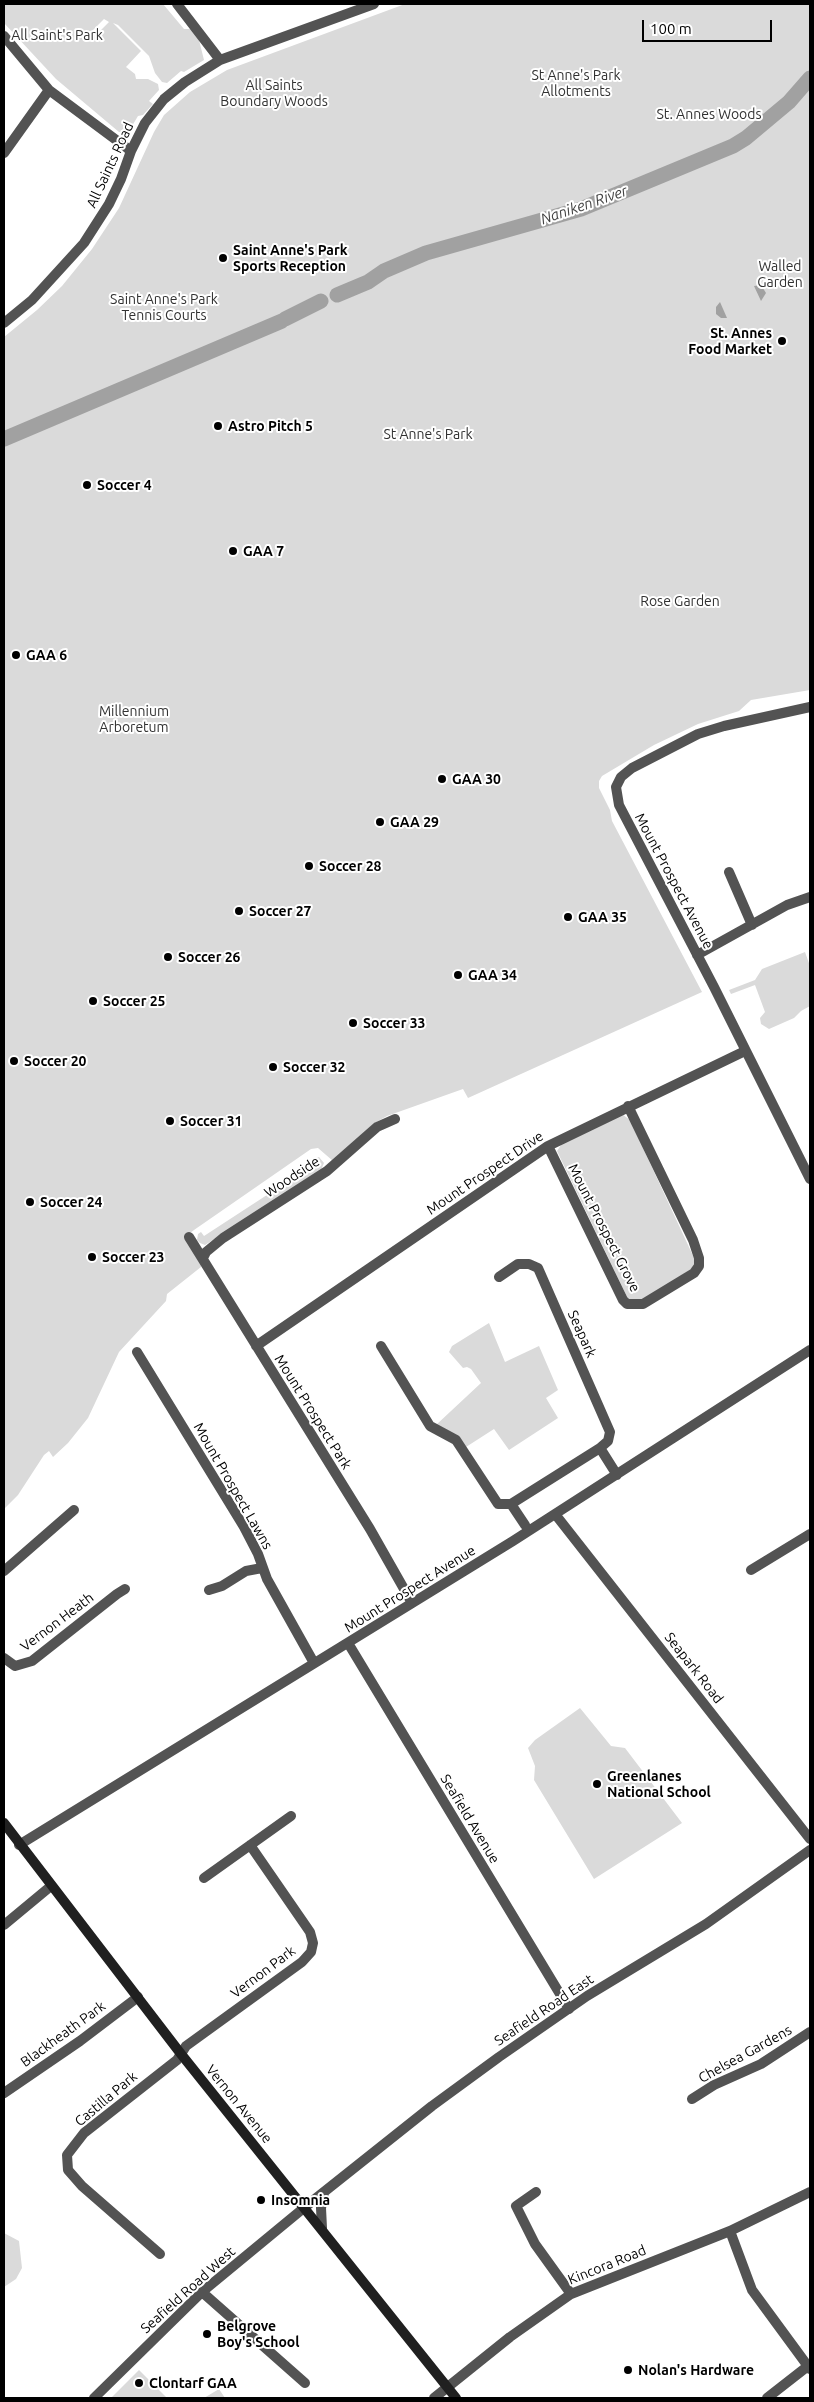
<!DOCTYPE html>
<style>
body{margin:0}
#map{position:relative;width:814px;height:2402px;overflow:hidden;background:#fff;font-family:Ubuntu,sans-serif}
canvas{display:block}
.frame{position:absolute;inset:0;border:5px solid #000;pointer-events:none}
.scale{position:absolute;left:642px;top:20px;width:130px;height:22px;box-sizing:border-box;border:2px solid #000;border-top:0;padding-left:6px;font-size:15px;line-height:18px;white-space:nowrap;color:#000;-webkit-text-stroke:4px #fff;paint-order:stroke}
</style>
<div id="map">
<canvas width="814" height="2402"></canvas>
<div class="frame"></div>
<div class="scale">100 m</div>
</div>
<script>
const context = document.querySelector('canvas').getContext('2d');
context.lineJoin = 'round';
function paint(path, color) { context.fillStyle = color; context.fill(path, 'evenodd'); }
const shape = rows => new Path2D(rows.map(r => 'M' + r).join(''));
function strokePath(path, color, width, dash) { context.strokeStyle = color; context.lineWidth = width; context.lineCap = dash ? 'butt' : 'round'; context.setLineDash(dash || []); context.stroke(path); }
function drawText(font, color, halo, rows, align = 'center') {
  context.font = font + ' Ubuntu,sans-serif'; context.lineWidth = 4; context.setLineDash([]); context.textBaseline = 'middle'; context.strokeStyle = halo; context.fillStyle = color; for (const [text, x, y, turn = 0] of rows) {
    context.save(); context.translate(x, y); context.rotate((+turn || 0) * Math.PI / 180); context.textAlign = isNaN(turn) ? turn : align; if (halo) context.strokeText(text, 0, 0); context.fillText(text, 0, 0); context.restore();
  }
}
paint(shape([
 [4,4,163,4,184,29,192,29,199,40,204,60,184,72,181,71,167,83,162,82,155,73,149,56,118,25,113,23,141,51,126,67,135,74,136,79,148,79,158,84,159,90,149,101,153,104,143,115,138,116,129,131,126,133,119,132,56,79,4,23],
 [104,19,109,22,96,35,91,32],
 [405,4,810,4,810,690,751,700,739,711,698,724,654,745,602,776,599,781,599,788,610,810,612,821,702,992,468,1098,463,1089,387,1116,373,1124,333,1161,318,1148,311,1149,194,1230,186,1236,201,1263,201,1267,167,1294,166,1301,119,1352,88,1418,68,1443,53,1457,49,1451,44,1455,18,1495,4,1509,4,337,37,310,62,286,92,249,119,208,154,132,164,115,190,92,227,70],
 [805,952,810,966,810,1006,801,1011,794,1018,769,1029,761,1024,760,1018,765,1012,755,985,731,994,729,990,755,980,762,969],
 [622,1114,630,1120,695,1260,694,1267,642,1302,629,1301,557,1151,563,1142],
 [319,1157,324,1163,321,1170,205,1245,200,1243,197,1240,198,1234,201,1232,204,1236,313,1165,310,1161],
 [489,1323,505,1362,539,1346,558,1390,546,1398,558,1418,509,1450,494,1429,466,1447,436,1425,481,1383,471,1369,467,1367,463,1368,449,1352,452,1346],
 [580,1708,611,1746,625,1748,682,1823,594,1879,534,1780,535,1766,528,1748,535,1740],
 [4,2233,19,2241,22,2268,16,2279,4,2287],
 [139,2370,167,2398,111,2398],
 [219,2389,225,2398,204,2398]
]), '#dadada');
paint(shape([
 [761,285,766,293,761,301,754,286],
 [720,302,727,318,721,318,716,314,716,307]
]), '#a1a1a1');
strokePath(shape([
 [337,295,368,282,384,271,426,253,581,209,733,146,746,138,789,102,810,78],
 [285,319,321,301],
 [4,439,282,321]
]), '#a1a1a1', 15);
strokePath(shape([
 [177,4,220,60],
 [4,36,49,90,131,151],
 [4,153,49,90],
 [4,323,32,300,84,243,109,204,121,179,131,151,145,123,164,99,185,82,220,60,374,4],
 [810,707,724,726,698,734,632,768,621,777,616,787,619,805,714,987,810,1179],
 [729,872,752,925],
 [697,955,787,905,810,897],
 [548,1146,623,1300,627,1304,643,1304,694,1273,699,1266,699,1258,693,1240,628,1106],
 [189,1237,370,1529,412,1603],
 [203,1258,206,1252,223,1238,327,1171,377,1127,395,1119],
 [256,1346,548,1146,745,1051],
 [381,1346,430,1426,456,1440,498,1504,511,1504,600,1448,608,1441,610,1432,538,1268,529,1264,518,1264,499,1277],
 [137,1352,244,1527,258,1554,267,1579,314,1663],
 [600,1448,617,1475],
 [511,1504,525,1525],
 [555,1514,810,1839],
 [751,1570,810,1534],
 [4,1571,74,1510],
 [209,1590,222,1586,246,1571,262,1568],
 [348,1643,569,2009],
 [4,1658,15,1666,32,1661,117,1594,125,1589],
 [19,1845,513,1541,810,1350],
 [204,1878,291,1816],
 [4,1925,51,1886],
 [4,2093,80,2041,138,1997],
 [692,2099,714,2085,761,2064,810,2032],
 [536,2192,516,2206,535,2244,571,2294],
 [730,2231,752,2290,810,2369],
 [160,2254,82,2186,68,2170,67,2155,84,2133,177,2060,186,2046,302,1962,311,1952,313,1943,310,1932,250,1845],
 [202,2292,305,2383],
 [94,2398,202,2292,305,2207],
 [434,2398,510,2337,571,2294,730,2231,810,2192],
 [767,2398,808,2366]
]), '#535353', 10);
strokePath(shape([
 [305,2207,432,2106,499,2057,587,1996,706,1924,810,1850],
 [322,2228,321,2208,324,2193]
]), '#535353', 10);
strokePath(shape([
 [4,1823,181,2054,456,2398]
]), '#202020', 10);
for (const [x, y, r, color] of [
 [223,258,5,"#000"],
 [782,341,5,"#000"],
 [218,426,5,"#000"],
 [87,485,5,"#000"],
 [233,551,5,"#000"],
 [16,655,5,"#000"],
 [442,779,5,"#000"],
 [380,822,5,"#000"],
 [309,866,5,"#000"],
 [239,911,5,"#000"],
 [568,917,5,"#000"],
 [168,957,5,"#000"],
 [458,975,5,"#000"],
 [93,1001,5,"#000"],
 [353,1023,5,"#000"],
 [14,1061,5,"#000"],
 [273,1067,5,"#000"],
 [170,1121,5,"#000"],
 [30,1202,5,"#000"],
 [92,1257,5,"#000"],
 [597,1784,5,"#000"],
 [261,2200,5,"#000"],
 [207,2334,5,"#000"],
 [628,2370,5,"#000"],
 [139,2383,5,"#000"]
]) { const dot = new Path2D(); dot.arc(x, y, r, 0, 2 * Math.PI); context.fillStyle = color; context.fill(dot); strokePath(dot, '#fff', 2); }
drawText('14px', '#313131', '#fff', [
 ["All Saint's Park",57,35],
 ["St Anne's Park",576,75],
 ["Allotments",576,91],
 ["All Saints",274,85],
 ["Boundary Woods",274,101],
 ["St. Annes Woods",709,114],
 ["Walled",780,266],
 ["Garden",780,282],
 ["Saint Anne's Park",164,299],
 ["Tennis Courts",164,315],
 ["St Anne's Park",428,434],
 ["Rose Garden",680,601],
 ["Millennium",134,711],
 ["Arboretum",134,727]
]);
drawText('14px', '#000', '#fff', [
 ["All Saints Road",110,165,-65],
 ["Mount Prospect Avenue",674,881,62],
 ["Mount Prospect Drive",485,1173,-34],
 ["Woodside",292,1177,-33],
 ["Mount Prospect Grove",604,1228,63],
 ["Seapark",582,1334,66],
 ["Mount Prospect Park",313,1412,58],
 ["Mount Prospect Lawns",233,1486,60],
 ["Mount Prospect Avenue",410,1589,-32],
 ["Vernon Heath",57,1622,-37],
 ["Seapark Road",694,1668,52],
 ["Seafield Avenue",470,1819,59],
 ["Vernon Park",263,1972,-37],
 ["Seafield Road East",544,2010,-34],
 ["Blackheath Park",63,2034,-36],
 ["Chelsea Gardens",745,2054,-29],
 ["Castilla Park",106,2099,-40],
 ["Vernon Avenue",239,2104,51],
 ["Kincora Road",607,2265,-22],
 ["Seafield Road West",188,2290,-42]
]);
drawText('bold 14px', '#000', '#fff', [
 ["Saint Anne's Park",233,250],
 ["Sports Reception",233,266],
 ["St. Annes",772,333,"right"],
 ["Food Market",772,349,"right"],
 ["Astro Pitch 5",228,426],
 ["Soccer 4",97,485],
 ["GAA 7",243,551],
 ["GAA 6",26,655],
 ["GAA 30",452,779],
 ["GAA 29",390,822],
 ["Soccer 28",319,866],
 ["Soccer 27",249,911],
 ["GAA 35",578,917],
 ["Soccer 26",178,957],
 ["GAA 34",468,975],
 ["Soccer 25",103,1001],
 ["Soccer 33",363,1023],
 ["Soccer 20",24,1061],
 ["Soccer 32",283,1067],
 ["Soccer 31",180,1121],
 ["Soccer 24",40,1202],
 ["Soccer 23",102,1257],
 ["Greenlanes",607,1776],
 ["National School",607,1792],
 ["Insomnia",271,2200],
 ["Belgrove",217,2326],
 ["Boy's School",217,2342],
 ["Nolan's Hardware",638,2370],
 ["Clontarf GAA",149,2383]
], 'left');
drawText('italic 15px', '#424242', '#fff', [
 ["Naniken River",584,205,-19]
]);
</script>
